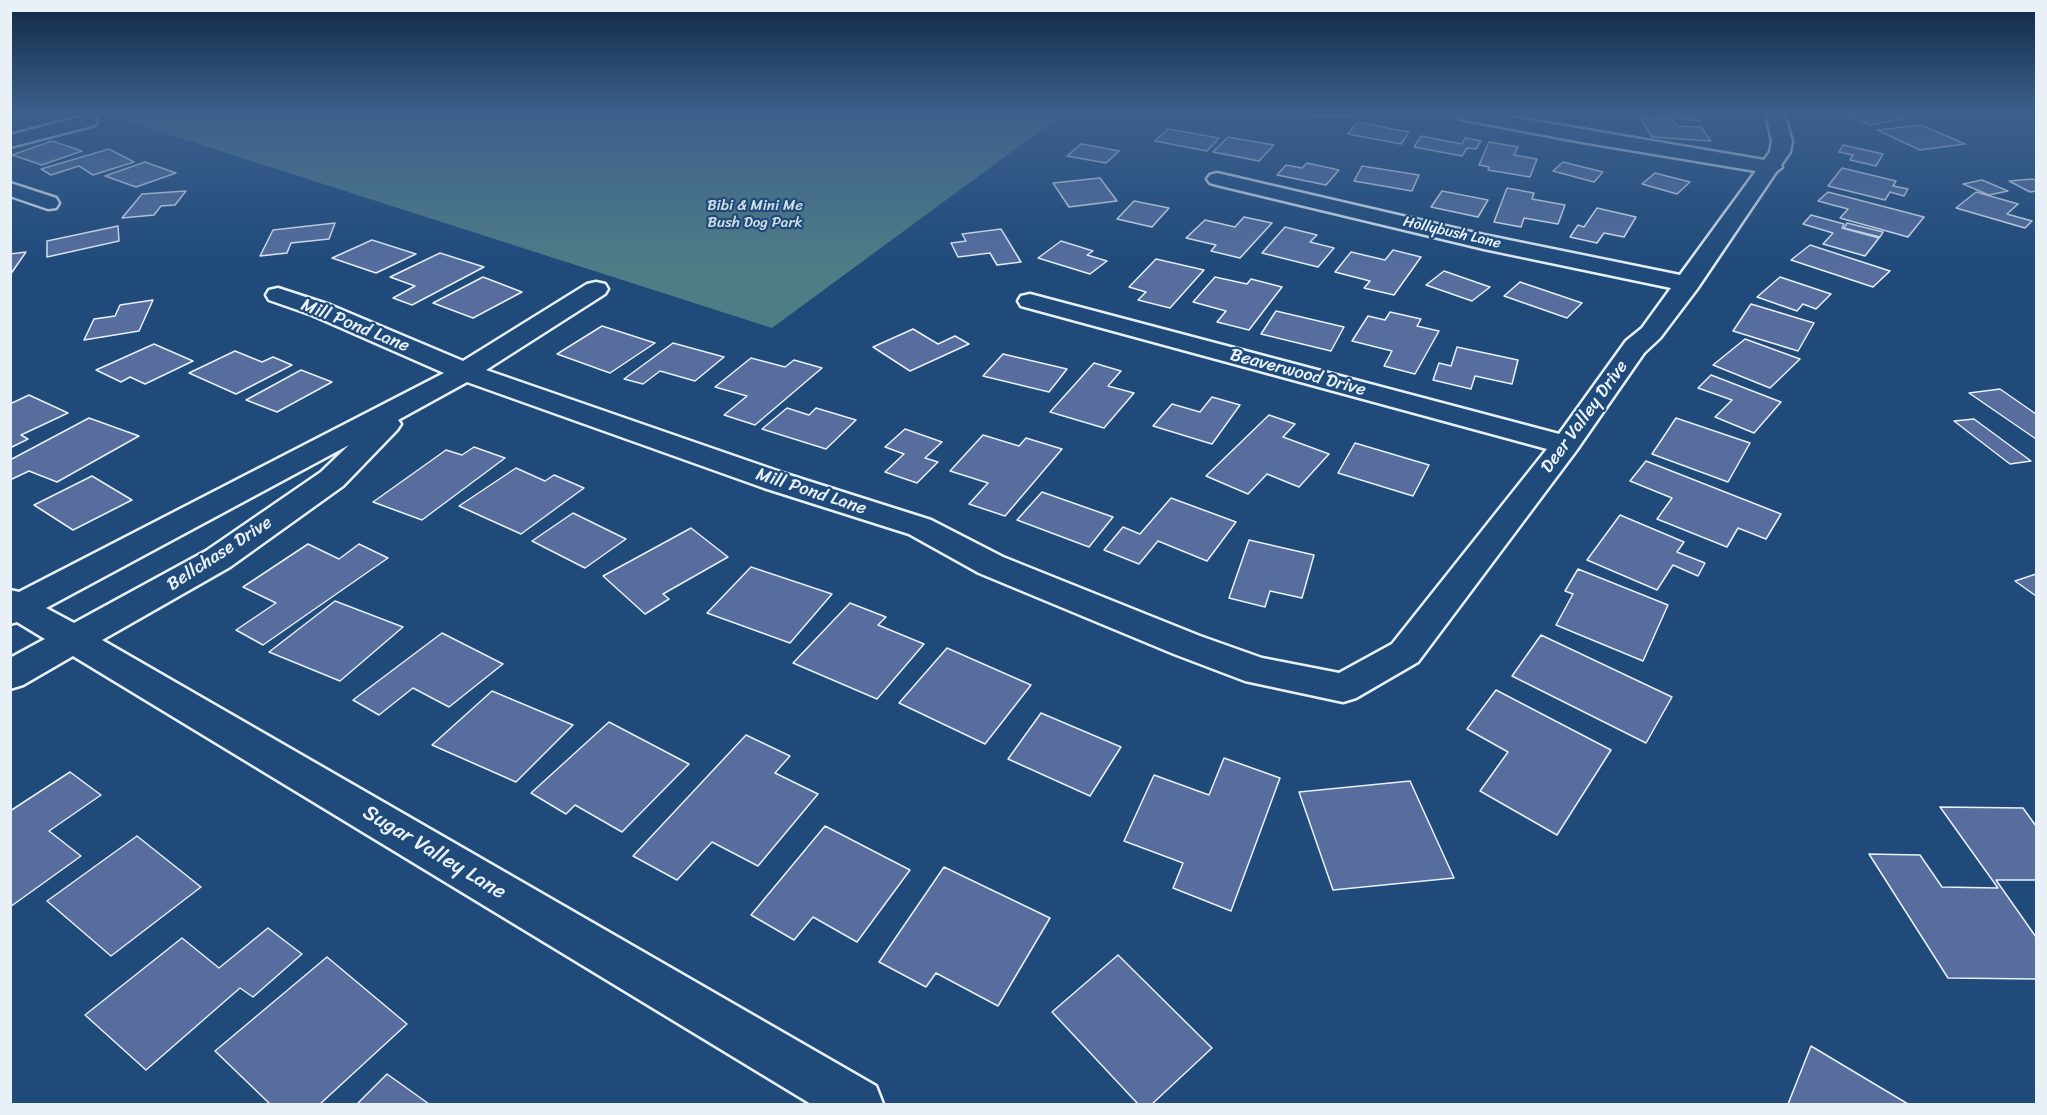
<!DOCTYPE html>
<style>
body{margin:0}
#map{position:relative;width:2047px;height:1115px;overflow:hidden;background:#1f4a7a;font-family:Sriracha,sans-serif}
canvas{display:block}
.frame{position:absolute;inset:0;border:12px solid #e8f1f8;pointer-events:none}
</style>
<div id="map">
<canvas width="2047" height="1115"></canvas>
<div class="frame"></div>
</div>
<script>
const context = document.querySelector('canvas').getContext('2d');
context.lineJoin = 'round';
function paint(path, color) { context.fillStyle = color; context.fill(path, 'evenodd'); }
const shape = rows => new Path2D(rows.map(r => 'M' + r).join(''));
function strokePath(path, color, width, dash) { context.strokeStyle = color; context.lineWidth = width; context.lineCap = dash ? 'butt' : 'round'; context.setLineDash(dash || []); context.stroke(path); }
function drawText(font, color, halo, rows, align = 'center') {
  context.font = font + ' Sriracha,sans-serif'; context.lineWidth = 4.5; context.setLineDash([]); context.textBaseline = 'middle'; context.strokeStyle = halo; context.fillStyle = color; for (const [text, x, y, turn = 0] of rows) {
    context.save(); context.translate(x, y); context.rotate((+turn || 0) * Math.PI / 180); context.textAlign = isNaN(turn) ? turn : align; if (halo) context.strokeText(text, 0, 0); context.fillText(text, 0, 0); context.restore();
  }
}
paint(shape([
 [105,114,1063,114,772,328]
]), '#4f7d86');
const building = shape([
 [1310,114,1352,114,1354,117,1311,117,1310,114],
 [1701,114,1700,121,1657,115,1657,114,1701,114],
 [1843,114,1911,114,1917,116,1870,125,1843,114],
 [1639,117,1672,119,1677,126,1701,127,1711,141,1652,137,1639,117],
 [1357,122,1409,132,1401,144,1348,134,1357,122],
 [1921,125,1965,144,1920,150,1877,130,1921,125],
 [1168,129,1219,138,1207,151,1155,141,1168,129],
 [1421,136,1462,144,1465,138,1481,141,1476,149,1467,148,1462,156,1414,147,1421,136],
 [1228,137,1274,145,1259,161,1213,152,1228,137],
 [52,141,82,151,42,165,12,155,52,141],
 [1489,142,1518,147,1514,155,1537,159,1530,177,1488,170,1489,167,1479,165,1489,142],
 [1081,144,1119,151,1106,163,1067,156,1081,144],
 [1843,145,1883,154,1876,166,1850,160,1853,155,1839,152,1843,145],
 [109,149,134,162,93,175,79,166,51,175,41,169,109,149],
 [145,162,176,173,136,187,105,176,145,162],
 [1563,162,1603,172,1594,182,1553,171,1563,162],
 [1307,163,1339,170,1326,185,1277,175,1286,165,1302,168,1307,163],
 [1362,166,1419,175,1412,191,1354,181,1362,166],
 [1842,168,1896,181,1893,186,1908,189,1904,196,1890,192,1885,200,1828,186,1842,168],
 [1655,173,1690,182,1677,194,1642,184,1655,173],
 [1100,178,1117,201,1069,207,1053,183,1100,178],
 [2033,179,2036,181,2036,191,2030,192,2009,181,2033,179],
 [1982,180,2008,191,1989,195,1963,184,1982,180],
 [1507,188,1534,193,1532,199,1565,205,1558,224,1524,218,1521,227,1494,222,1507,188],
 [186,191,175,205,161,206,154,215,122,218,142,194,186,191],
 [1442,191,1488,200,1478,217,1431,207,1442,191],
 [1828,192,1924,217,1908,237,1840,218,1848,209,1818,201,1828,192],
 [1976,192,2018,204,2007,214,2032,221,2025,228,1956,208,1976,192],
 [1134,201,1169,208,1152,227,1117,219,1134,201],
 [1597,208,1636,217,1624,237,1604,233,1597,243,1570,237,1578,225,1584,227,1597,208],
 [1811,215,1844,224,1842,228,1879,238,1865,256,1823,244,1833,233,1803,224,1811,215],
 [1244,217,1272,223,1240,258,1211,251,1216,245,1186,238,1205,220,1235,227,1244,217],
 [335,223,329,239,291,243,287,253,260,256,273,230,335,223],
 [1847,223,1883,232,1880,237,1844,228,1847,223],
 [118,226,119,241,47,257,47,241,118,226],
 [1285,227,1317,235,1310,242,1334,248,1318,267,1262,253,1285,227],
 [1001,229,1021,262,997,265,990,253,958,257,951,243,966,241,962,234,1001,229],
 [372,240,416,254,376,273,332,258,372,240],
 [1061,241,1093,251,1087,255,1107,261,1090,274,1038,258,1061,241],
 [1810,245,1890,271,1873,287,1791,260,1810,245],
 [1393,250,1421,257,1394,295,1364,288,1370,281,1335,272,1351,252,1385,260,1393,250],
 [26,252,10,275,10,254,26,252],
 [440,253,484,267,412,305,393,298,415,286,390,277,440,253],
 [1156,259,1204,270,1170,308,1138,300,1146,292,1129,287,1156,259],
 [1444,271,1490,287,1472,301,1426,285,1444,271],
 [483,277,522,292,473,318,433,303,483,277],
 [1215,277,1247,284,1251,279,1282,287,1249,330,1217,322,1226,311,1193,302,1215,277],
 [1780,277,1831,294,1816,309,1803,304,1797,311,1757,297,1780,277],
 [1520,282,1582,303,1567,318,1504,296,1520,282],
 [153,300,139,331,84,340,94,319,115,316,120,305,153,300],
 [1751,304,1814,323,1798,351,1733,331,1751,304],
 [1276,311,1344,327,1331,351,1261,334,1276,311],
 [1390,312,1421,319,1417,326,1439,331,1415,374,1384,366,1392,351,1352,341,1368,316,1385,320,1390,312],
 [602,326,655,343,610,373,557,354,602,326],
 [913,329,938,344,955,336,969,344,910,371,873,347,913,329],
 [1745,339,1800,359,1770,388,1713,365,1745,339],
 [673,343,724,357,695,381,660,371,643,384,624,379,673,343],
 [154,344,193,361,145,384,130,377,121,382,96,370,154,344],
 [1457,347,1518,360,1512,384,1475,376,1471,389,1433,380,1439,363,1451,366,1457,347],
 [235,351,262,362,273,357,292,365,236,394,189,373,235,351],
 [1003,354,1067,369,1049,392,983,376,1003,354],
 [751,358,785,367,794,360,822,368,755,425,724,415,747,396,715,387,751,358],
 [1094,363,1121,371,1108,386,1134,393,1104,428,1050,412,1094,363],
 [301,370,332,382,277,412,246,400,301,370],
 [1711,375,1781,402,1754,433,1715,417,1732,400,1698,388,1711,375],
 [2000,389,2036,414,2036,439,1969,393,2000,389],
 [29,395,68,413,21,435,28,439,10,448,10,404,29,395],
 [1212,397,1240,405,1212,444,1153,426,1172,404,1200,412,1212,397],
 [787,408,809,415,816,408,856,420,826,449,762,429,787,408],
 [1269,415,1295,424,1283,437,1329,454,1299,487,1267,474,1248,494,1206,476,1269,415],
 [89,418,139,436,57,482,29,471,10,480,10,460,89,418],
 [1676,418,1750,443,1728,482,1652,454,1676,418],
 [1974,419,2031,461,2010,464,1954,421,1974,419],
 [905,429,942,442,925,458,938,462,917,483,885,472,904,454,885,447,905,429],
 [983,435,1019,446,1026,438,1062,449,1005,516,969,504,988,483,950,471,983,435],
 [1355,443,1429,465,1413,496,1338,473,1355,443],
 [474,447,505,458,422,520,373,502,446,450,462,455,474,447],
 [1646,461,1781,514,1766,539,1738,528,1727,547,1657,519,1672,498,1630,481,1646,461],
 [516,468,545,481,554,475,584,488,521,534,459,506,516,468],
 [92,476,132,500,73,530,34,505,92,476],
 [1042,492,1113,517,1089,547,1017,520,1042,492],
 [1171,498,1236,522,1207,561,1158,541,1139,564,1104,550,1123,527,1140,534,1171,498],
 [573,513,626,539,585,568,532,541,573,513],
 [1620,515,1684,542,1677,552,1705,563,1698,576,1673,565,1657,590,1587,560,1620,515],
 [691,528,728,557,663,594,669,599,645,614,603,576,691,528],
 [1249,540,1314,555,1302,598,1270,591,1265,607,1229,598,1249,540],
 [308,544,339,559,359,544,388,558,263,645,236,630,276,603,243,587,308,544],
 [751,567,832,594,790,643,707,613,751,567],
 [1578,569,1668,605,1643,661,1556,625,1573,594,1565,591,1578,569],
 [2036,574,2036,596,2015,581,2036,574],
 [335,601,403,627,340,681,269,652,335,601],
 [850,603,886,617,878,625,924,644,877,699,793,663,850,603],
 [442,633,503,664,449,707,413,688,379,715,353,700,442,633],
 [1541,635,1672,697,1646,743,1512,676,1541,635],
 [947,648,1031,685,985,744,899,703,947,648],
 [1496,690,1611,750,1557,835,1480,791,1508,752,1467,729,1496,690],
 [492,691,573,725,516,782,432,745,492,691],
 [1041,713,1121,747,1090,796,1008,759,1041,713],
 [609,722,689,764,622,832,575,805,566,814,531,793,609,722],
 [746,735,790,756,775,773,818,794,758,866,712,842,677,880,633,856,746,735],
 [1224,758,1280,778,1231,911,1173,888,1183,863,1124,841,1154,775,1209,795,1224,758],
 [70,772,101,795,49,831,81,856,10,907,10,811,70,772],
 [1410,781,1454,878,1333,890,1299,792,1410,781],
 [1940,807,2023,808,2036,826,2036,880,1996,880,2036,937,2036,979,1948,978,1869,854,1920,855,1942,887,1998,888,1940,807],
 [825,826,910,870,857,942,813,917,794,940,751,915,825,826],
 [137,836,201,887,111,956,47,901,137,836],
 [944,867,1050,918,998,1006,936,973,926,987,879,962,944,867],
 [268,928,302,954,253,997,240,988,146,1070,85,1015,182,938,219,968,268,928],
 [1118,955,1212,1048,1152,1104,1138,1104,1052,1012,1118,955],
 [327,957,407,1024,320,1104,270,1104,215,1051,327,957],
 [1811,1046,1908,1104,1788,1104,1811,1046],
 [387,1074,429,1104,357,1104,387,1074]
]);
paint(building, '#566d9e');
strokePath(building, '#e8f1f8', 1.5);
const street = shape([
 [1456,114,1493,114,1764,160,1770,152,1772,141,1766,114,1784,114,1792,141,1790,152,1781,165,1782,167,1776,172,1697,289,1660,338,1644,353,1576,451,1418,662,1356,698,1343,702,1245,681,1174,654,979,573,909,534,764,488,467,382,398,420,401,424,397,430,343,486,230,567,102,640,876,1086,883,1104,811,1104,73,656,23,685,10,689,10,658,45,639,17,622,10,624,10,590,19,592,444,373,312,315,269,300,266,295,269,290,278,288,330,305,463,361,587,284,596,282,605,284,608,289,605,294,486,370,786,474,931,520,1003,557,1200,636,1262,658,1339,673,1392,644,1547,449,1021,306,1018,301,1021,296,1030,294,1559,434,1626,341,1642,328,1671,288,1484,249,1217,185,1210,183,1207,179,1210,175,1217,173,1484,235,1680,275,1756,171,1582,142,1465,120,1458,118,1456,114],
 [349,445,321,472,206,551,74,623,46,608,349,445],
 [88,115,95,117,97,121,95,125,10,147,10,135,88,115],
 [10,183,56,198,59,203,56,208,48,209,10,196,10,183]
]);
strokePath(street, '#e8f1f8', 5);
paint(street, '#1f4a7a');
const sky = context.createLinearGradient(0, 0, 0, 270);
sky.addColorStop(0, '#112943');
sky.addColorStop(0.42, '#3c608d');
sky.addColorStop(1, '#3c608d00');
context.fillStyle = sky;
context.fillRect(0, 0, 2047, 270);
drawText('15px', '#d1e0e7', '#1f4a7a', [
 ["Bibi & Mini Me",755,206],
 ["Bush Dog Park",755,223]
]);
drawText('15px', '#e8f1f8', '#1f4a7a', [
 ["Hollybush Lane",1452,233,13]
]);
drawText('18px', '#e8f1f8', '#1f4a7a', [
 ["Mill Pond Lane",355,326,22],
 ["Beaverwood Drive",1298,373,15],
 ["Deer Valley Drive",1585,417,-54],
 ["Mill Pond Lane",811,492,18],
 ["Bellchase Drive",220,554,-33]
]);
drawText('21px', '#e8f1f8', '#1f4a7a', [
 ["Sugar Valley Lane",434,853,31]
]);
</script>
